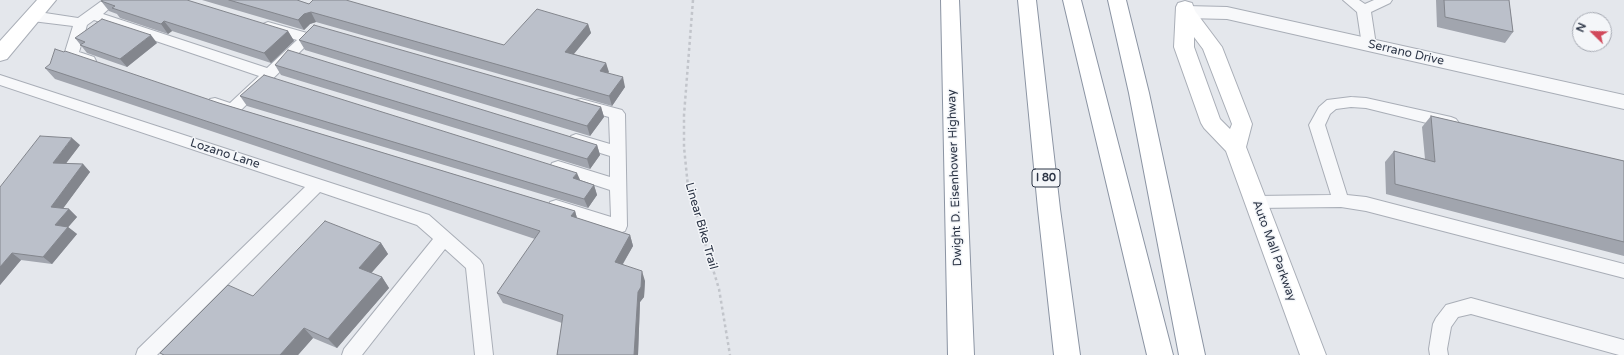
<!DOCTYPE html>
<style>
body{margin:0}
#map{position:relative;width:1624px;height:355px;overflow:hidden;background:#e4e7ec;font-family:"Varela Round",sans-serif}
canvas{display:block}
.north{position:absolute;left:1572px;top:12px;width:40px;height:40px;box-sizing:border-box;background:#f4f6f9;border:1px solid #a4a8b1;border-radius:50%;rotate:293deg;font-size:11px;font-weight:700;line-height:16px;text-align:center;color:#2b3445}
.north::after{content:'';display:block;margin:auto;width:14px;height:18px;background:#d1495b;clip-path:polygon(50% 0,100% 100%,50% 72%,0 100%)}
</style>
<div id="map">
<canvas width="1624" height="355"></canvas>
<div class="north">N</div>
</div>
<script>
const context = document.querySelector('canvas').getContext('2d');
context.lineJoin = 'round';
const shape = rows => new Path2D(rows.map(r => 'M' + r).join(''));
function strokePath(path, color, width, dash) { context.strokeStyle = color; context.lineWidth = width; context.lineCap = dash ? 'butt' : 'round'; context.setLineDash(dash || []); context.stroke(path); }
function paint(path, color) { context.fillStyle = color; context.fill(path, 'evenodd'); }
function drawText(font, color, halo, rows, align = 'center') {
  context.font = font + ' "Varela Round",sans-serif'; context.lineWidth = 3; context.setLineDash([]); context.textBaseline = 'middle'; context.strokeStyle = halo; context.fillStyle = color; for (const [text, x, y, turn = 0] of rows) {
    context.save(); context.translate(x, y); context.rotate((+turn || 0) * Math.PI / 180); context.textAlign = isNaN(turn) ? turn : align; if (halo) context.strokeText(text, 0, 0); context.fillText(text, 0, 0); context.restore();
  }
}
const lane = shape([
 [103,0,119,0,103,14,267,68,297,40,263,30,261,27,263,24,268,22,307,33,312,35,314,38,238,113,233,114,210,107,208,103,210,99,215,98,230,103,259,76,94,20,87,25,79,52,94,57,96,61,94,65,89,66,66,58,64,55,73,26,32,21,27,19,25,16,27,13,32,11,78,18,103,0],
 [1343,0,1359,0,1365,4,1374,0,1392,0,1390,3,1371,12,1376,45,1374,48,1369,50,1364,48,1362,45,1357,12,1343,0],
 [0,75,429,215,480,260,483,265,493,355,475,355,466,268,445,249,362,355,342,355,344,349,433,239,417,225,320,192,157,355,136,355,138,349,305,187,0,85,0,75],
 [1351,97,1366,98,1451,117,1456,119,1459,123,1456,127,1451,129,1366,108,1351,107,1336,109,1330,114,1325,125,1347,195,1366,197,1624,264,1624,278,1366,211,1341,207,1256,208,1250,207,1248,202,1250,197,1256,196,1331,195,1309,125,1319,107,1327,100,1351,97],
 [581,99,622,110,625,114,627,226,625,231,619,233,550,212,548,207,550,202,556,200,611,217,610,190,552,171,550,167,552,163,558,161,610,177,610,156,571,144,568,140,571,136,576,134,610,144,609,117,576,108,574,104,576,100,581,99],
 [1471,298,1624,340,1624,355,1619,355,1471,314,1458,317,1451,327,1447,349,1448,355,1430,355,1429,349,1433,324,1436,318,1446,305,1471,298]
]);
const street = shape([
 [1186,6,1227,7,1624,95,1624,109,1227,19,1186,18,1179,16,1177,12,1179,8,1186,6]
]);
const secondary = shape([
 [37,0,56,0,7,59,0,61,0,41,37,0],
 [1185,1,1192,3,1195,11,1222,47,1252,124,1246,147,1326,355,1300,355,1226,151,1204,128,1201,123,1174,47,1176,7,1178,3,1185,1],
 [1194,37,1203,49,1232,124,1230,129,1220,119,1194,47,1194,37]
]);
const highway = shape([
 [941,0,959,0,974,355,948,355,941,0],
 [1018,0,1036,0,1060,209,1080,355,1054,355,1038,209,1018,0],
 [1063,0,1081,0,1173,355,1147,355,1063,0],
 [1108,0,1126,0,1149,93,1205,355,1179,355,1129,93,1108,0]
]);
strokePath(lane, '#a9aeb7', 2);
strokePath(street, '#a9aeb7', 2);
strokePath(secondary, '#a9aeb7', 2);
strokePath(highway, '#8b94a3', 2);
strokePath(shape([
 [693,0,684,115,684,147,688,187,719,289,730,355]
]), '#c2c5cb', 2.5, [3, 3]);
paint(lane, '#f7f8fa');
paint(street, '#f7f8fa');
paint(secondary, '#fff');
paint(highway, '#fff');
paint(shape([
 [202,0,297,0,309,4,504,45,588,24,591,33,574,54,606,63,608,73,625,87,612,106,316,22,310,24,304,30],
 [1436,0,1509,0,1513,32,1505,43,1437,27],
 [101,1,288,31,294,41,271,63,172,31,168,34,120,18,117,14,109,11],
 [75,38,157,43,127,67,87,53],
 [299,40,601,107,604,117,590,136,305,50],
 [275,65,597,145,600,155,590,169,281,75],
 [45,68,219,103,575,211,577,218,630,235,633,246,623,264,645,281,644,297,640,302,638,355,557,355,562,323,503,303,497,293,535,239,55,79],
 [240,96,580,180,594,185,597,195,588,208,247,106],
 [1431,116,1624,161,1624,256,1386,194,1385,162,1394,151,1425,159,1422,127],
 [80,145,66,163,83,164,90,172,63,208,69,209,77,217,68,227,77,234,52,264,21,260,0,285,0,187],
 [381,243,388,254,371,273,382,277,389,288,337,348,313,338,298,355,163,355,160,353,253,296]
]), '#a1a5ae');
paint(shape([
 [311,12,316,22,310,24,304,30,298,20,304,14],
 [164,21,172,31,168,34,161,24],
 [588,24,591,33,568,61,565,52],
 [288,31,294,41,271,63,264,53],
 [151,35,157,43,127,67,120,59],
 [606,63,609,72,603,80,600,71],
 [623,77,625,87,612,106,609,96],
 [601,107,604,117,590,136,587,126],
 [72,138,80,145,61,170,53,163],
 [597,145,600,155,590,169,587,159],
 [83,164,90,172,59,214,51,207],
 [577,173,581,182,573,178],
 [594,185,597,195,588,208,584,199],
 [69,209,77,217,64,232,55,225],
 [575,211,578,222,571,216],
 [68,227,77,234,52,264,43,257],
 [630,235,633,246,618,272,615,262],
 [381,243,388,254,367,278,359,268],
 [12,253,21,260,0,285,0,267],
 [642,271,645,281,644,297,640,302,638,355,634,355,638,292],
 [382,277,389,288,337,348,328,339],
 [304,328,313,338,298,355,280,355]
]), '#83868d');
const building = shape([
 [103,0,187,0,288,31,264,53,164,21,161,24,112,8,115,6,101,1,103,0],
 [229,0,297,0,309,4,313,0,346,0,504,45,537,9,588,24,565,52,606,63,600,71,623,77,609,96,311,12,304,14,298,20,229,0],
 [1444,0,1509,0,1513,32,1445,17,1444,0],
 [102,19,151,35,120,59,80,45,85,42,75,38,102,19],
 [314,25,601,107,587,126,299,40,314,25],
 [55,49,64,52,65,51,219,103,575,211,571,216,630,235,615,262,642,271,641,287,638,292,634,355,557,355,563,315,497,293,540,231,45,68,50,64,55,49],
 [288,50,597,145,587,159,275,65,288,50],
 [264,75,577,173,573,178,594,185,584,199,240,96,264,75],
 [1431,116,1624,161,1624,242,1395,184,1394,151,1435,162,1431,116],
 [40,136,72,138,53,163,83,164,51,207,69,209,55,225,68,227,43,257,12,253,0,267,0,187,40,136],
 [325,221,381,243,359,268,382,277,328,339,304,328,280,355,164,355,160,353,228,285,253,296,325,221]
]);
paint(building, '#bbc0ca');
strokePath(building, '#83868d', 1);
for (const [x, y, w] of [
 [1046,178,28]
]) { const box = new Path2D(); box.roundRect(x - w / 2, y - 9, w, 18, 3); context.fillStyle = '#f4f6f9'; context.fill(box); strokePath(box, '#2b3445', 1); }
drawText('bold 11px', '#2b3445', null, [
 ["I 80",1046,178]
]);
drawText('12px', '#2b3445', '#f4f6f9', [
 ["Serrano Drive",1406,53,13],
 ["Lozano Lane",225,154,18],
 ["Dwight D. Eisenhower Highway",955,178,-92],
 ["Linear Bike Trail",701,226,74],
 ["Auto Mall Parkway",1274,251,70]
]);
</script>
